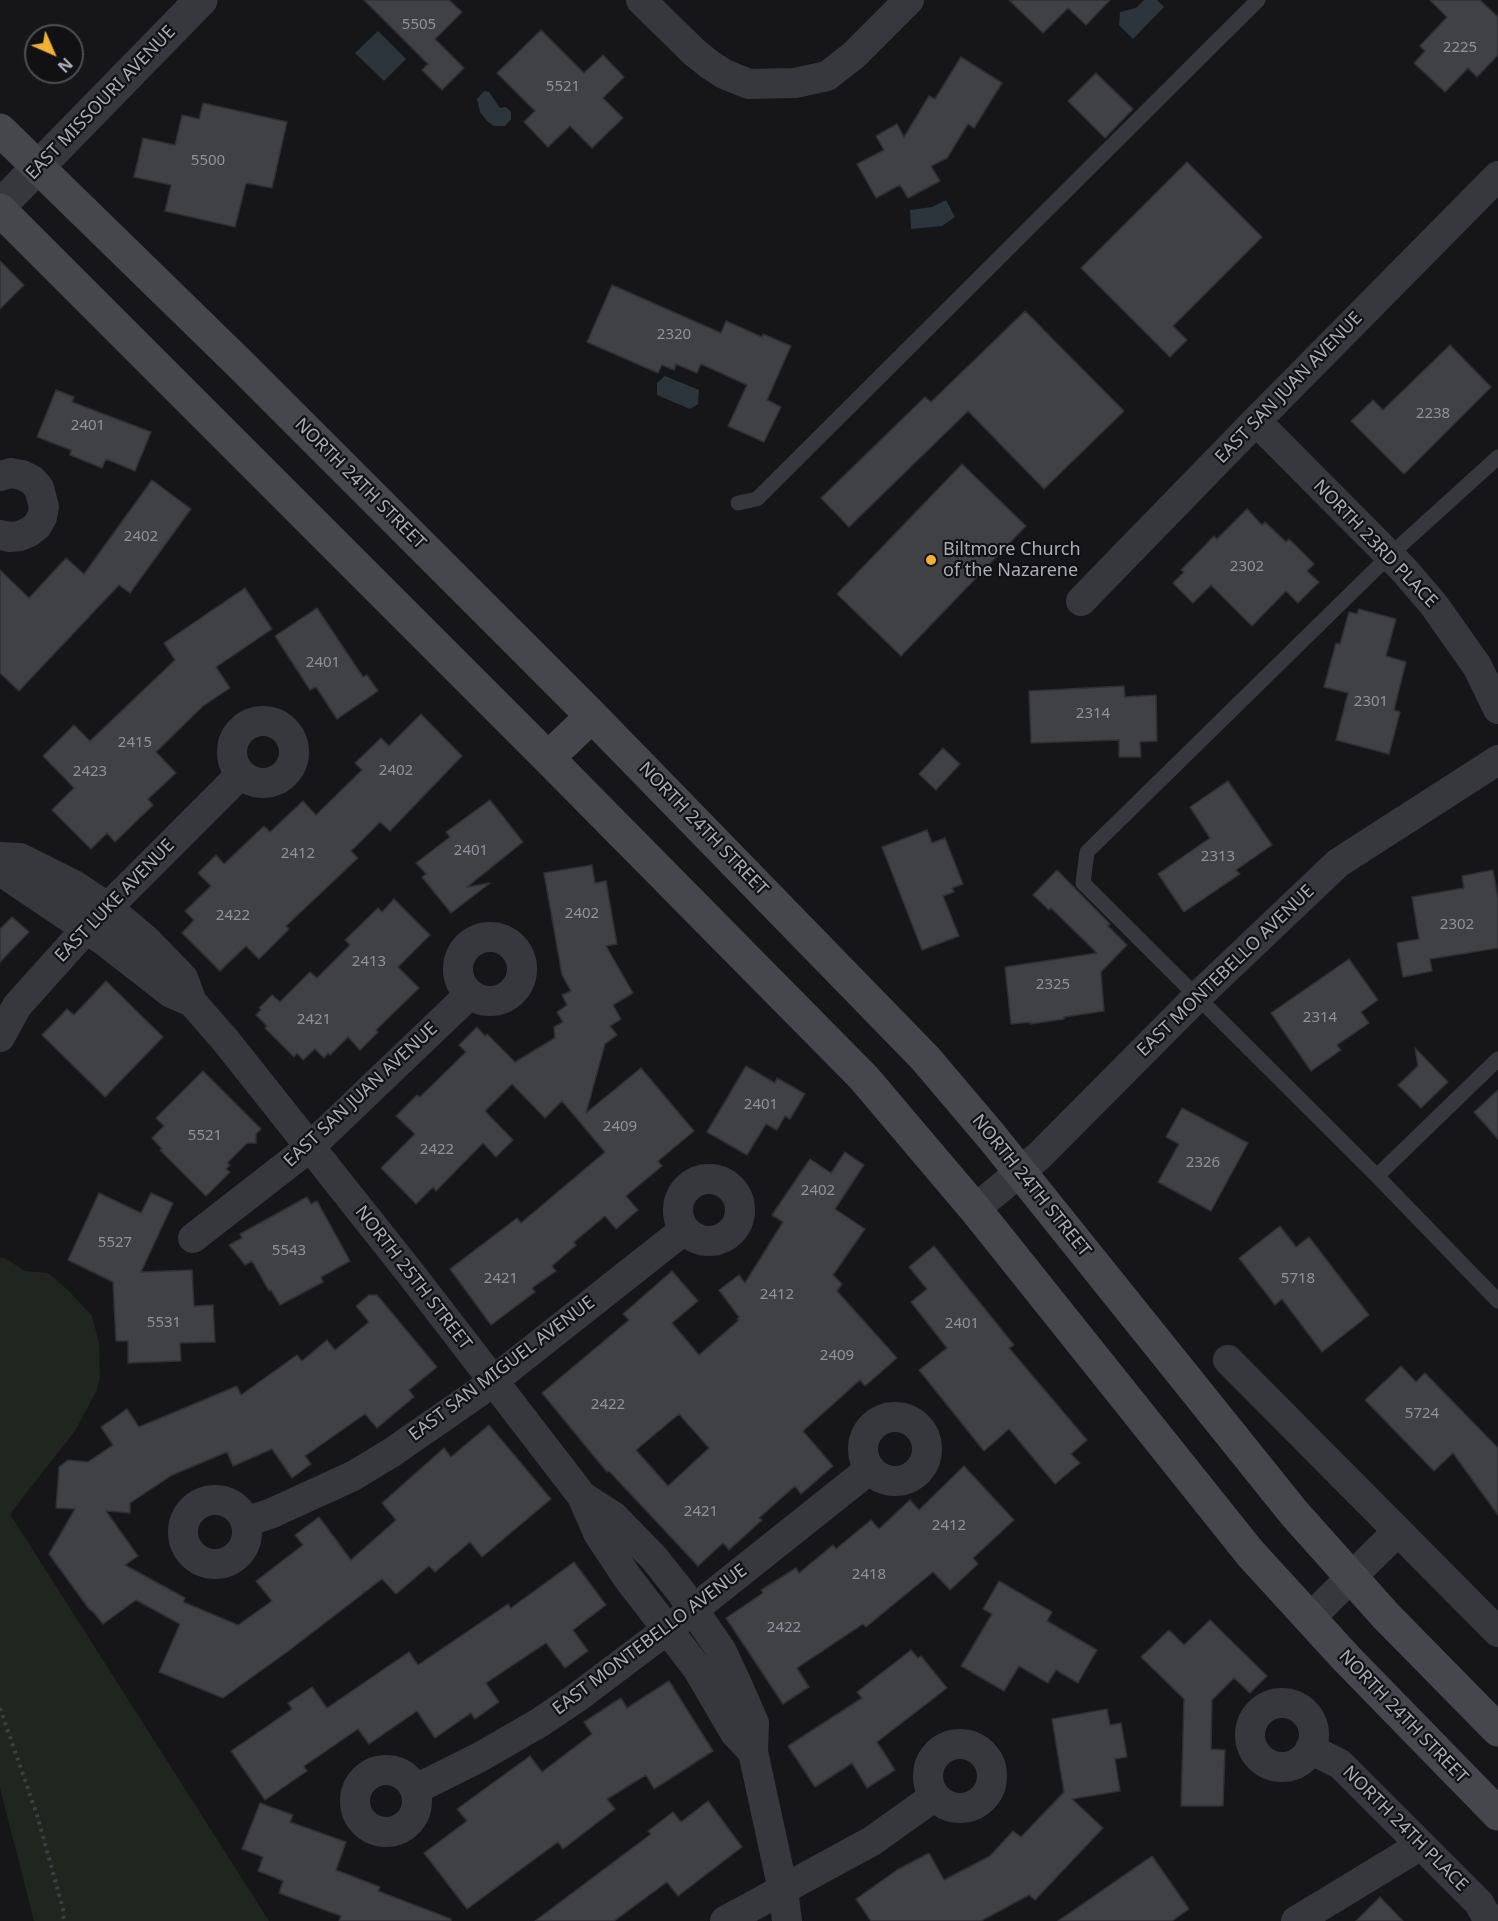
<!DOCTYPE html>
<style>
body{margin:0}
#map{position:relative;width:1498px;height:1921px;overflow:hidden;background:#161618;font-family:"Noto Sans",sans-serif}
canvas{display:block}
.north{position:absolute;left:24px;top:24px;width:60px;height:60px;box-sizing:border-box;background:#111113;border:2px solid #4d4f55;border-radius:50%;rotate:135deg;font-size:16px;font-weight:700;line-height:24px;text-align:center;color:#a8adb8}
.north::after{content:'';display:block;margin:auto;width:21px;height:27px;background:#f2b134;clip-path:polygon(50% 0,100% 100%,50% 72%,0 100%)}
</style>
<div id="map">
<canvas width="1498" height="1921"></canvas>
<div class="north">N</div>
</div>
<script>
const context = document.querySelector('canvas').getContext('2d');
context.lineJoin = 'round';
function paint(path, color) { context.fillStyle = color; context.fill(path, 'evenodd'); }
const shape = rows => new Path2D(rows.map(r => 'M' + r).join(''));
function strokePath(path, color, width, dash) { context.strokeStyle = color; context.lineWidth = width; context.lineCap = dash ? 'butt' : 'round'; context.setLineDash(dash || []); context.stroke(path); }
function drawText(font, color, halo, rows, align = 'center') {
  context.font = font + ' "Noto Sans",sans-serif'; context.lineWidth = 4.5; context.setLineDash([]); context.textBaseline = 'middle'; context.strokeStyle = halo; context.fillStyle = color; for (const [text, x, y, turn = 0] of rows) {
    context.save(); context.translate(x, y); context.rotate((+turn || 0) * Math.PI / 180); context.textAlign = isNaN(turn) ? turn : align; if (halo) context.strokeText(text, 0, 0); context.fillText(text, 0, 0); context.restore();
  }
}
paint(shape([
 [0,1258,5,1258,25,1271,48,1273,68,1290,92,1316,99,1343,100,1378,96,1392,75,1431,10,1514,269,1921,34,1921,0,1788]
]), '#1e261f');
paint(shape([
 [1144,0,1157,0,1164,7,1133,39,1119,25,1120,12,1136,8],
 [378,31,406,59,384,81,355,53],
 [484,91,489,92,500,108,506,107,511,112,511,119,505,126,494,126,487,121,480,112,477,99],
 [946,200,955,217,942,226,911,229,910,210,932,207],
 [665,376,699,390,698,404,690,409,657,395,657,383]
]), '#2c353c');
const building = shape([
 [364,0,449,0,462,12,435,39,464,68,442,90,422,70,428,64,364,0],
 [1009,0,1110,0,1086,25,1068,8,1043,33,1009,0],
 [1430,0,1480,0,1498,17,1498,55,1477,77,1468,68,1445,92,1414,63,1425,51,1420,46,1447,17,1430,0],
 [541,30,584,73,603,55,624,77,603,98,623,118,592,148,570,126,548,147,524,122,535,111,497,73,541,30],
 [961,57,1002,83,974,128,968,124,947,158,931,166,940,181,908,198,900,185,876,198,857,164,884,150,876,136,897,124,904,137,929,96,935,99,961,57],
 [1096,73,1133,109,1105,138,1068,101,1096,73],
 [203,103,287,122,272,188,246,183,235,227,165,211,171,185,134,177,143,138,175,145,182,115,199,119,203,103],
 [1187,162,1262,237,1173,326,1187,340,1170,357,1081,268,1187,162],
 [0,261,24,285,0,309,0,261],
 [612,285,721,333,726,321,762,337,763,334,791,346,767,400,781,407,764,442,728,426,747,385,701,364,697,373,676,364,674,370,662,365,658,373,587,342,612,285],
 [1025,311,1124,411,1044,489,968,411,849,527,821,498,925,397,931,402,1025,311],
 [1450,345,1491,387,1404,474,1351,421,1373,400,1383,410,1450,345],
 [56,390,74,397,72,402,151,432,135,471,106,459,102,468,70,455,71,450,37,437,56,390],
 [962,464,1026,526,901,656,837,594,962,464],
 [152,480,191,509,130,593,119,585,19,691,0,673,0,570,29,598,66,558,84,574,152,480],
 [1247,509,1262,525,1265,522,1286,542,1289,539,1314,564,1307,571,1319,582,1298,603,1286,591,1252,626,1211,585,1193,603,1173,583,1184,572,1181,570,1214,536,1217,539,1247,509],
 [245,588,272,629,216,667,230,688,203,706,156,752,176,773,148,799,153,805,115,842,107,833,91,849,52,810,74,788,43,756,74,725,90,741,175,660,164,643,245,588],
 [317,608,363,677,367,675,378,691,337,719,316,687,310,690,275,636,317,608],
 [1359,609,1396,619,1386,656,1406,662,1394,710,1400,712,1389,754,1336,740,1348,693,1324,687,1336,643,1340,644,1349,612,1357,614,1359,609],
 [1124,686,1125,697,1156,695,1157,741,1140,742,1141,757,1119,757,1119,740,1031,743,1029,691,1124,686],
 [421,714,462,756,390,831,380,822,351,851,358,858,286,926,289,929,259,959,246,946,220,971,182,933,194,920,185,911,211,886,198,873,216,855,224,864,264,826,270,832,303,801,316,815,362,770,355,763,381,738,389,746,421,714],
 [943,748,960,764,936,790,919,774,943,748],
 [1228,781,1272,845,1236,870,1240,874,1184,912,1158,874,1210,838,1190,807,1228,781],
 [490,800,523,842,467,887,490,883,451,913,422,877,426,874,416,863,450,837,446,832,490,800],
 [927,830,932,843,945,838,963,884,952,888,954,892,943,896,959,936,922,950,882,847,927,830],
 [592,865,595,883,606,881,617,944,606,946,633,993,613,1005,621,1019,610,1026,617,1035,605,1044,586,1113,641,1068,694,1131,658,1161,662,1166,626,1196,638,1210,616,1229,605,1216,574,1242,576,1245,552,1266,556,1271,532,1288,535,1292,491,1325,450,1269,517,1218,521,1223,605,1152,562,1101,545,1118,512,1084,485,1111,513,1140,496,1157,483,1143,436,1191,433,1187,416,1204,381,1168,415,1134,396,1116,417,1095,420,1097,466,1052,459,1045,477,1027,485,1036,487,1034,515,1062,555,1038,554,1027,563,1022,557,1012,567,1005,562,995,571,991,562,975,544,873,592,865],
 [1057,870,1110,924,1108,926,1127,945,1101,972,1104,1011,1064,1017,1064,1019,1030,1024,1030,1022,1011,1024,1005,967,1097,953,1051,908,1049,910,1033,895,1057,870],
 [1493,870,1498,898,1498,948,1430,959,1432,971,1403,977,1397,943,1419,939,1412,897,1464,888,1462,876,1493,870],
 [394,899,430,935,398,967,419,988,376,1030,378,1032,360,1050,348,1037,330,1055,328,1053,324,1058,315,1049,303,1060,297,1053,294,1057,265,1028,267,1026,256,1015,261,1010,259,1008,272,995,280,1002,310,972,317,978,350,945,345,940,378,908,382,912,394,899],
 [12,917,29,932,0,962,0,929,12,917],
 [1349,959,1378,1000,1361,1012,1369,1023,1337,1045,1341,1050,1311,1071,1271,1013,1349,959],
 [106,981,163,1037,105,1097,42,1035,67,1009,74,1015,106,981],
 [1415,1048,1448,1082,1421,1108,1398,1085,1418,1066,1415,1048],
 [746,1066,775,1083,777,1078,805,1094,790,1119,785,1116,777,1130,766,1124,747,1155,707,1132,746,1066],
 [203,1071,261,1129,256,1134,256,1143,247,1143,227,1163,230,1165,226,1169,230,1172,206,1196,160,1150,162,1149,152,1138,164,1126,156,1118,203,1071],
 [1498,1090,1498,1139,1474,1112,1498,1090],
 [1182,1108,1248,1143,1211,1211,1158,1182,1179,1144,1166,1137,1182,1108],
 [845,1152,864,1165,835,1209,865,1229,833,1275,842,1284,837,1291,897,1358,865,1386,860,1380,803,1431,833,1466,801,1494,795,1486,759,1518,762,1520,729,1550,723,1543,698,1566,609,1471,607,1472,542,1393,629,1320,623,1314,672,1271,698,1301,672,1323,699,1355,739,1320,737,1319,739,1317,719,1290,739,1275,745,1283,783,1222,772,1215,810,1159,831,1173,845,1152],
 [679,1414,709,1448,668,1486,636,1450,679,1414],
 [99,1193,141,1213,151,1193,173,1203,141,1272,192,1270,194,1306,213,1305,215,1342,180,1343,181,1361,128,1363,128,1341,116,1341,113,1282,68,1260,99,1193],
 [307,1197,311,1204,317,1201,350,1261,321,1277,323,1282,280,1305,271,1290,269,1291,252,1261,245,1265,229,1245,242,1238,240,1234,307,1197],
 [1280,1226,1296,1247,1309,1237,1369,1315,1322,1352,1282,1299,1275,1305,1239,1258,1280,1226],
 [934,1246,1014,1345,1009,1348,1087,1440,1071,1454,1080,1463,1055,1484,1009,1429,984,1451,919,1370,947,1348,911,1302,927,1289,909,1267,934,1246],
 [369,1295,377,1295,437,1367,409,1390,414,1397,377,1428,365,1414,305,1456,311,1464,292,1478,272,1449,233,1466,227,1452,172,1475,130,1503,130,1513,106,1511,138,1556,125,1565,185,1598,183,1602,238,1625,272,1601,256,1581,303,1545,295,1535,319,1517,351,1560,396,1520,382,1503,444,1448,451,1457,489,1425,551,1499,482,1557,470,1542,435,1572,429,1566,396,1594,382,1579,287,1652,223,1698,159,1672,180,1624,136,1600,103,1624,93,1612,89,1609,49,1554,75,1509,56,1508,59,1467,68,1460,88,1462,113,1445,101,1427,127,1409,139,1427,237,1386,241,1395,297,1355,302,1361,327,1340,335,1350,369,1322,356,1306,369,1295],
 [1401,1366,1416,1382,1425,1373,1498,1448,1498,1515,1453,1453,1434,1471,1365,1400,1401,1366],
 [964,1466,1014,1520,973,1558,978,1564,950,1590,933,1572,866,1627,863,1624,797,1668,809,1687,783,1704,726,1618,763,1593,761,1590,796,1568,799,1573,833,1545,836,1549,871,1520,879,1529,910,1500,919,1510,964,1466],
 [574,1562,606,1605,573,1630,588,1651,565,1668,546,1643,486,1683,499,1702,475,1719,471,1713,435,1738,417,1711,369,1744,358,1729,304,1766,307,1771,265,1800,231,1751,292,1709,288,1703,312,1687,327,1708,409,1652,418,1665,508,1604,511,1608,574,1562],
 [999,1581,1052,1612,1047,1621,1097,1650,1078,1683,1056,1670,1048,1683,1019,1666,1004,1691,961,1666,992,1614,983,1609,999,1581],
 [1210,1620,1267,1676,1250,1693,1234,1678,1212,1700,1211,1749,1225,1750,1223,1806,1181,1806,1184,1699,1141,1657,1169,1630,1184,1645,1210,1620],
 [911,1650,918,1658,921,1656,947,1688,877,1742,895,1770,867,1788,852,1763,815,1787,788,1746,862,1698,857,1692,911,1650],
 [669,1681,713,1751,654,1789,646,1775,607,1799,615,1809,563,1849,558,1842,467,1909,424,1853,467,1821,457,1809,530,1756,542,1772,592,1734,584,1722,621,1698,627,1708,669,1681],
 [1107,1709,1110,1725,1121,1723,1127,1757,1115,1759,1120,1791,1072,1799,1103,1828,1035,1900,1029,1895,981,1921,871,1921,856,1899,897,1870,929,1853,944,1880,990,1856,1013,1831,1021,1837,1064,1792,1052,1719,1107,1709],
 [708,1801,742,1847,678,1896,667,1882,614,1921,535,1921,651,1834,648,1831,673,1812,681,1822,708,1801],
 [260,1803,293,1815,290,1822,346,1842,336,1870,380,1887,378,1891,451,1919,451,1921,339,1921,341,1916,279,1893,283,1881,258,1871,263,1857,242,1849,260,1803],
 [1152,1856,1189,1909,1172,1921,1058,1921,1152,1856],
 [1380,1897,1403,1921,1356,1921,1380,1897]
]);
paint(building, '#404145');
strokePath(building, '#303034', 1.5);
strokePath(shape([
 [0,1708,37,1815,63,1909,64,1921]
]), '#3d3f44', 4, [3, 4.5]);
strokePath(shape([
 [1498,457,1390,555,1087,852,1083,883,1377,1176,1498,1301],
 [738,503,757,499,1258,0],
 [1377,1176,1498,1059]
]), '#37383d', 15);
strokePath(shape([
 [641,0,694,52,709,64,724,74,749,84,795,83,827,76,854,55,909,0],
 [1256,421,1404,570,1434,605,1477,666,1498,709],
 [0,476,11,473,22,475,32,480,39,488,44,507,42,517,37,526,29,532,20,536,10,537,0,535],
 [1081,601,1256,421,1498,176],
 '232 752a31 31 0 1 1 62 0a31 31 0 1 1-62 0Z',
 [0,857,20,858,74,885,107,907,147,941,183,978,192,1002,226,1041,411,1274,582,1496,598,1533,627,1577,697,1668,735,1733,753,1752],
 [0,867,8,876,103,940,171,993,192,1002],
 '458 969a32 32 0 1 1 64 0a32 32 0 1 1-64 0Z',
 [0,1037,17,1006,86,929,241,774],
 '678 1210a31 31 0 1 1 62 0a31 31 0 1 1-62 0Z',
 [975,1209,1039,1156,1197,997,1338,863,1498,760],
 [193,1238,310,1147,470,994],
 [1228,1360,1498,1632],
 '863 1449a32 32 0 1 1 64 0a32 32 0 1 1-64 0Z',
 [582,1496,613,1516,654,1558,681,1592,721,1650,737,1684,754,1723,753,1752,783,1890,787,1921],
 '183 1532a32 32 0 1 1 64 0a32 32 0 1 1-64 0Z',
 [246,1522,272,1513,353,1476,391,1453,479,1392,684,1230],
 [1310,1618,1398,1531],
 '1250 1735a32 32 0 1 1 64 0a32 32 0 1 1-64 0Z',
 '928 1776a32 32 0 1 1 64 0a32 32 0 1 1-64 0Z',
 [1310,1749,1340,1764,1479,1903,1489,1921],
 '355 1801a31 31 0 1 1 62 0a31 31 0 1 1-62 0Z',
 [416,1789,480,1757,539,1723,579,1696,693,1610,870,1469],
 [725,1921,872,1841,935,1796],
 [1296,1921,1421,1845]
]), '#37383d', 30);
strokePath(shape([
 [0,206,201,0]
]), '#37383d', 33);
strokePath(shape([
 [0,130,239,363,592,716,925,1058,992,1137,1294,1513,1386,1616,1498,1730],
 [0,210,548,758,864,1078,975,1209,1250,1553,1346,1658,1498,1814],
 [548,758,592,716]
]), '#45474d', 33);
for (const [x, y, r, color] of [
 [931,560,6,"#f2b134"]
]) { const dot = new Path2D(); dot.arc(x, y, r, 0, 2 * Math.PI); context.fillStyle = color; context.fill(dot); strokePath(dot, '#111113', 2); }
drawText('15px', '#8e929b', null, [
 ["5505",419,25],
 ["2225",1460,48],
 ["5521",563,87],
 ["5500",208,161],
 ["2320",674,335],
 ["2238",1433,414],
 ["2401",88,426],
 ["2402",141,537],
 ["2302",1247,567],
 ["2401",323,663],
 ["2301",1371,702],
 ["2314",1093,714],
 ["2415",135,743],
 ["2402",396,771],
 ["2423",90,772],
 ["2401",471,851],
 ["2412",298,854],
 ["2313",1218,857],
 ["2402",582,914],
 ["2422",233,916],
 ["2302",1457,925],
 ["2413",369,962],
 ["2325",1053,985],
 ["2314",1320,1018],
 ["2421",314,1020],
 ["2401",761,1105],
 ["2409",620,1127],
 ["5521",205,1136],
 ["2422",437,1150],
 ["2326",1203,1163],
 ["2402",818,1191],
 ["5527",115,1243],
 ["5543",289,1251],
 ["2421",501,1279],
 ["5718",1298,1279],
 ["2412",777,1295],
 ["5531",164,1323],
 ["2401",962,1324],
 ["2409",837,1356],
 ["2422",608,1405],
 ["5724",1422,1414],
 ["2421",701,1512],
 ["2412",949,1526],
 ["2418",869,1575],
 ["2422",784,1628]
]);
drawText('18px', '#a8adb8', '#111113', [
 ["EAST MISSOURI AVENUE",101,103,-46],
 ["EAST SAN JUAN AVENUE",1289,388,-46],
 ["NORTH 24TH STREET",360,484,45],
 ["NORTH 23RD PLACE",1375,544,46],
 ["NORTH 24TH STREET",703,829,46],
 ["EAST LUKE AVENUE",115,901,-46],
 ["EAST MONTEBELLO AVENUE",1226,971,-44],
 ["EAST SAN JUAN AVENUE",361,1095,-43],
 ["NORTH 24TH STREET",1031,1186,51],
 ["NORTH 25TH STREET",413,1278,52],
 ["EAST SAN MIGUEL AVENUE",502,1369,-37],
 ["EAST MONTEBELLO AVENUE",650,1640,-37],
 ["NORTH 24TH STREET",1403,1717,46],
 ["NORTH 24TH PLACE",1405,1829,45]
]);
drawText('18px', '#a8adb8', '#111113', [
 ["Biltmore Church",943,550],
 ["of the Nazarene",943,571]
], 'left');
</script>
